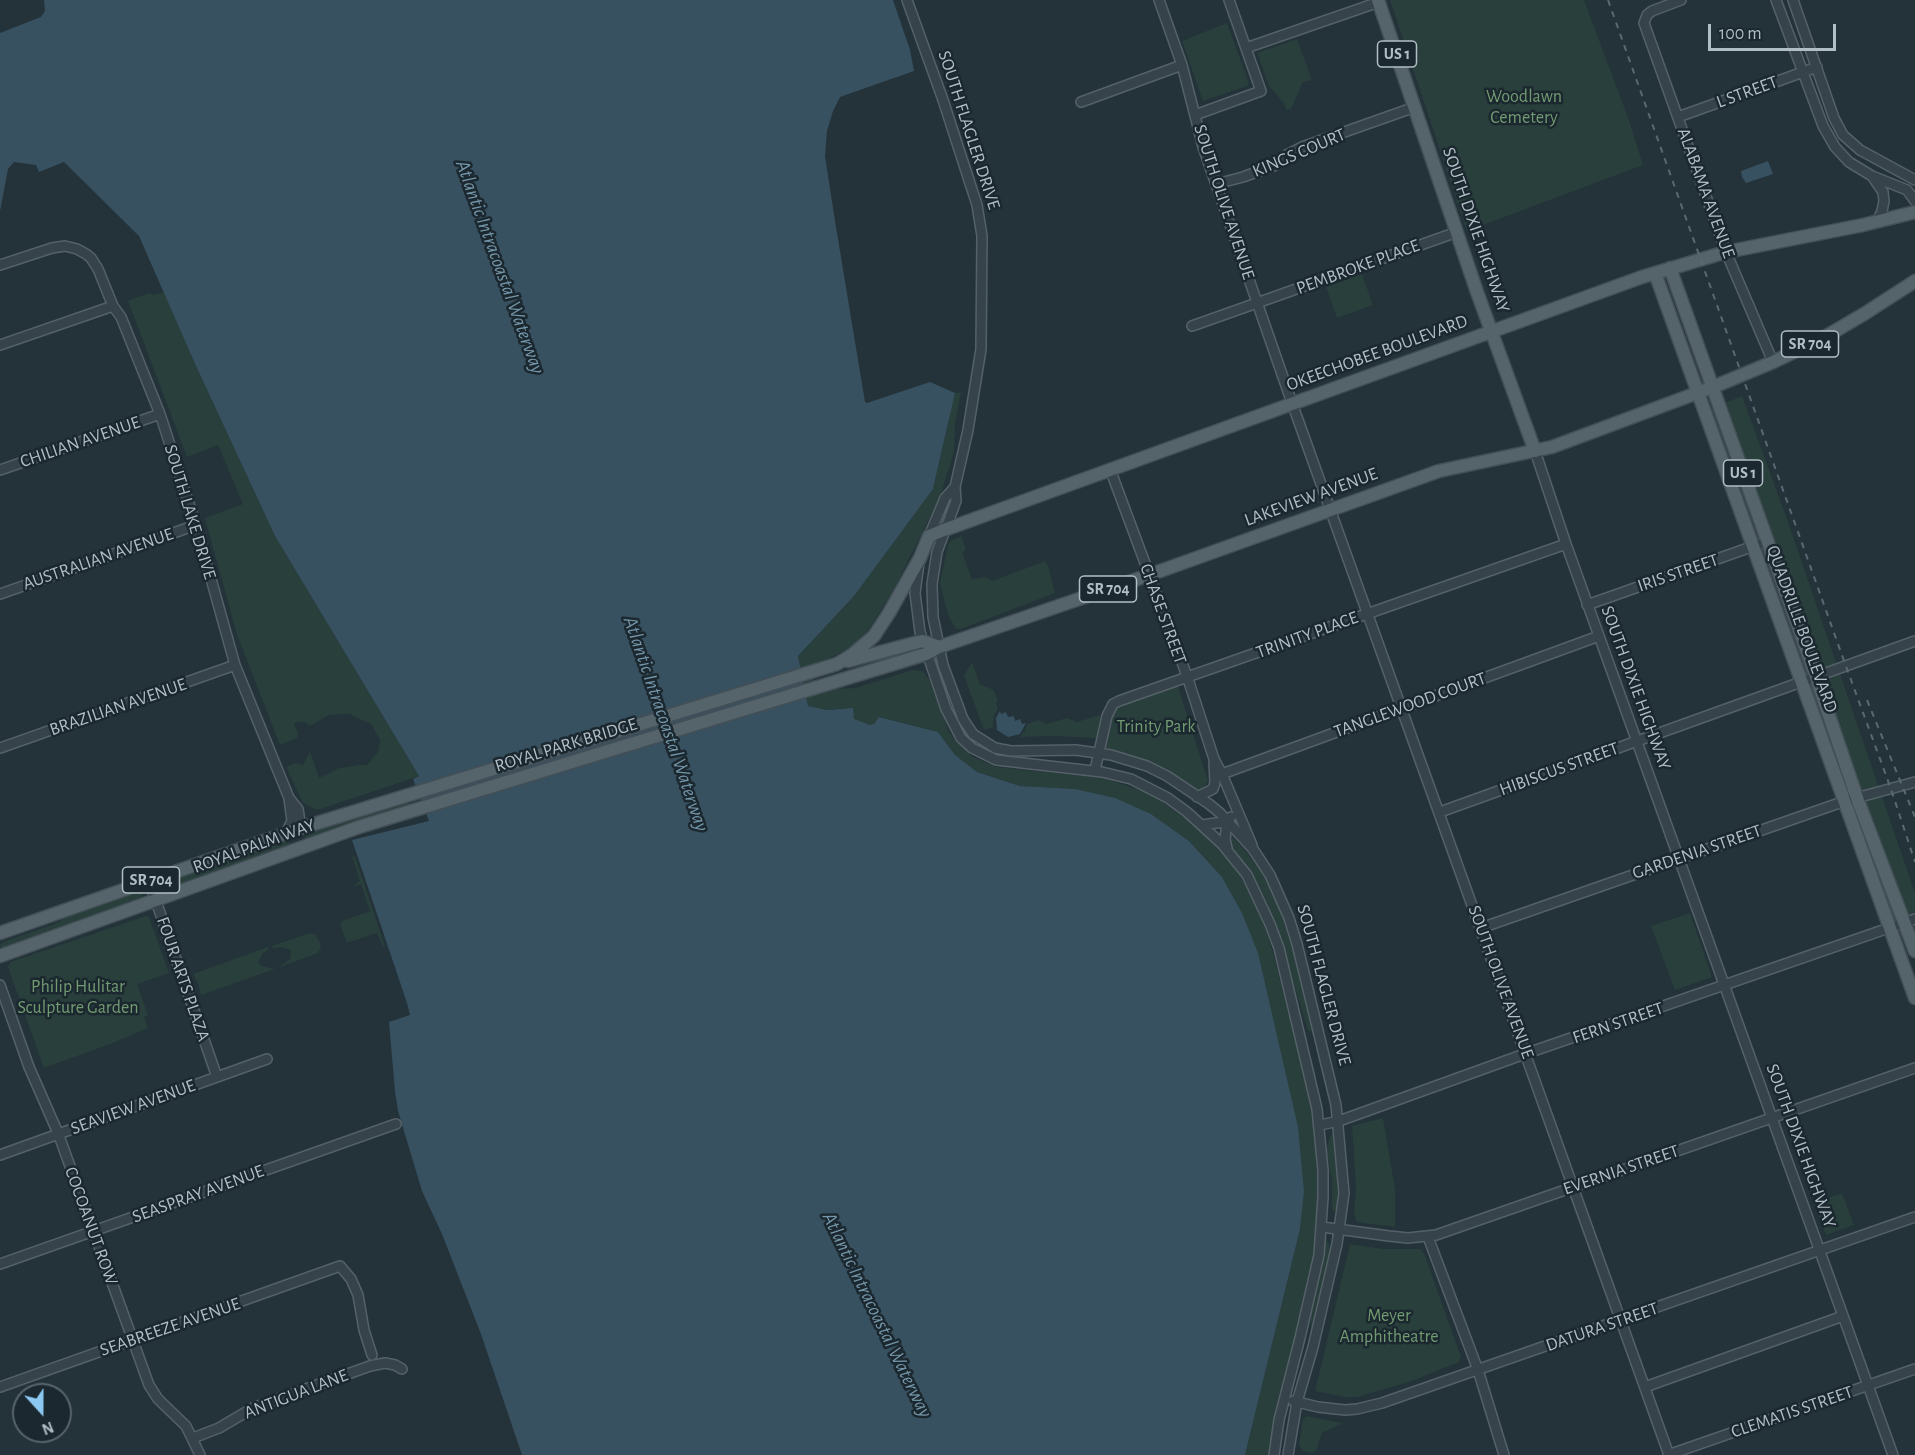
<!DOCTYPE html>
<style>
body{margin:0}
#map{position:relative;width:1915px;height:1455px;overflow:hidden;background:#24323a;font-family:"Alegreya Sans",sans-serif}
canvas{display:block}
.north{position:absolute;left:12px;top:1383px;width:60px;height:60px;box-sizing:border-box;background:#1c282f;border:2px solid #58646b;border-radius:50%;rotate:159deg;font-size:16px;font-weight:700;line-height:24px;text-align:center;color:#b2bec6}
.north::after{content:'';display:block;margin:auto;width:21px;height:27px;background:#8bc9f3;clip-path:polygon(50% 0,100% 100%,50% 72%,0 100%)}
.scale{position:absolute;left:1708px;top:24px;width:128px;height:27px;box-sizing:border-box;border:3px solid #b2bec6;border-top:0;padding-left:8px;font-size:18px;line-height:21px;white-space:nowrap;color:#b2bec6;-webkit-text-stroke:4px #1c282f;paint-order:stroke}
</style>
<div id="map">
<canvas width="1915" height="1455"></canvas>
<div class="north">N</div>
<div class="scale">100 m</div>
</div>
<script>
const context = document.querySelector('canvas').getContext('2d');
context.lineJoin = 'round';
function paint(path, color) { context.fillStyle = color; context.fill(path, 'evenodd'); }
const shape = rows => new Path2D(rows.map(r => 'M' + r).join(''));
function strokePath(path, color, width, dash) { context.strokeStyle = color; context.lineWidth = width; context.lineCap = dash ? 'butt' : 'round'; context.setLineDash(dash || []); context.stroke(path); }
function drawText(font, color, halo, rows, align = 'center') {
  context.font = font + ' "Alegreya Sans",sans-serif'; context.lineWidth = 5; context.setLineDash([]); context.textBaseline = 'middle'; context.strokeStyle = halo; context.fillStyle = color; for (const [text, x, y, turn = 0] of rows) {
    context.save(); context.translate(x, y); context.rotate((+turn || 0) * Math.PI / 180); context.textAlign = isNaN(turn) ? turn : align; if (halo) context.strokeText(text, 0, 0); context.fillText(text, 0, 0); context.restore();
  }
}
paint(shape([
 [1390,0,1584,0,1629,120,1643,165,1467,231],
 [1227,23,1249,83,1247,86,1203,101,1182,41],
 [1297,39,1312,80,1303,82,1291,109,1286,110,1285,105,1269,86,1257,53],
 [1362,274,1373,305,1337,318,1326,287],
 [164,292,196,366,275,536,419,776,317,810,303,803,286,767,295,763,303,765,310,751,319,778,339,768,359,765,367,765,378,752,380,740,371,724,349,714,329,715,310,726,305,722,296,722,294,724,298,733,297,738,280,745,237,635,205,518,243,504,218,445,187,457,128,301,149,293,154,295],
 [930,382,955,393,961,392,955,424,954,452,940,497,894,589,870,628,861,639,849,648,828,659,811,665,814,682,820,694,836,689,855,688,913,670,923,671,930,681,949,732,956,742,973,757,996,767,1104,778,1142,791,1161,801,1199,828,1226,856,1242,879,1261,915,1274,956,1309,1097,1315,1126,1319,1182,1316,1241,1312,1267,1302,1310,1275,1411,1269,1455,1245,1455,1300,1229,1304,1192,1242,913,1222,877,1189,841,1151,814,1075,789,1020,786,977,772,955,755,938,732,880,717,873,732,846,724,846,708,827,710,808,706,798,656,854,596,933,489,949,421],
 [1742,396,1787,519,1915,893,1915,940,1766,527,1751,520,1710,409],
 [962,536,966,551,962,552,972,579,986,577,992,581,1045,561,1048,566,1055,593,961,629,956,629,948,615,940,584,948,544,952,540],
 [972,662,980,684,994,690,998,702,996,703,998,709,994,715,993,727,984,730,964,676],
 [1177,684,1208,781,1203,790,1199,790,1171,773,1139,758,1107,748,1104,745,1110,717,1114,709,1121,704],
 [1099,715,1101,717,1096,738,1056,736,1019,737,1025,731,1027,724,1039,720,1046,724,1067,718,1077,722],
 [408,801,410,805,304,840,307,832],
 [1230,834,1247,852,1266,879,1280,909,1293,951,1312,1032,1308,1031,1279,934,1268,906,1256,881,1232,847,1229,842],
 [293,837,287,847,165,891,162,885,163,882],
 [355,856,385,946,383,947,377,933,347,943,340,925,342,921,370,911,361,884,355,886,354,885,360,881,352,857],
 [139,890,142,893,143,899,2,949,0,945,3,942,57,923,73,913],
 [1690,913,1712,977,1675,990,1651,926],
 [146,916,149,917,169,973,137,984,148,1015,144,1017,148,1028,113,1043,44,1068,8,967,10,962],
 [310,933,316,935,320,943,321,947,318,953,280,967,280,966,290,959,291,950,280,947,273,949,272,946],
 [268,947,268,950,263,953,258,963,261,966,275,969,201,995,198,983,193,974],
 [1383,1118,1395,1189,1395,1227,1357,1222,1354,1213,1356,1188,1352,1126],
 [1333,1133,1335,1137,1339,1196,1337,1210,1334,1211,1332,1209,1332,1179,1326,1151,1330,1137],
 [1842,1193,1854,1225,1826,1235,1814,1203],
 [1328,1241,1330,1249,1327,1267,1313,1331,1311,1331,1311,1312,1319,1281,1325,1242],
 [1350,1244,1383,1249,1420,1249,1424,1253,1461,1357,1459,1362,1412,1381,1358,1397,1345,1397,1315,1391],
 [1307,1416,1343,1423,1322,1433,1317,1449,1313,1453,1303,1451,1299,1445,1303,1419]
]), '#283f3b');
paint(shape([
 [44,0,893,0,910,50,914,71,840,97,833,111,827,131,825,156,835,221,865,402,867,403,930,382,955,393,933,489,854,596,798,656,808,706,827,710,853,708,854,719,870,725,874,724,879,717,938,732,955,755,977,772,1020,786,1075,789,1115,798,1151,814,1189,841,1222,877,1242,913,1258,953,1298,1127,1304,1192,1300,1229,1245,1455,522,1455,481,1334,442,1234,422,1191,398,1111,395,1091,389,1022,410,1015,407,1003,352,840,429,821,413,779,419,776,275,536,196,366,139,236,64,162,39,172,36,165,14,162,8,169,0,211,0,33,41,17,45,11],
 [1768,161,1773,174,1746,183,1742,177,1741,171],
 [1000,711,1001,714,1006,712,1008,717,1014,716,1015,721,1020,719,1022,724,1026,723,1020,734,1008,737,997,730,996,718]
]), '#385160');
const minor = shape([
 [907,0,943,100,977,205,982,236,981,349,968,430,955,487,956,501,937,552,932,584,933,617,943,665,963,719,973,734,995,748,1011,751,1076,750,1111,755,1147,766,1167,776,1209,804,1220,813,1253,849,1270,875,1289,918,1297,944,1336,1105,1344,1193,1337,1244,1313,1347,1297,1402,1288,1455],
 [1159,0,1182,65,1203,147,1292,403,1669,1455],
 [1681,0,1652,11,1647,15,1644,23,1726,252,1773,362],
 [1776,0,1823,126,1835,147,1849,162,1872,176,1907,190,1915,201],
 [1793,0,1834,118,1843,135,1860,150,1915,180],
 [1246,48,1379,2],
 [1081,102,1182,65],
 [1195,115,1261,91,1229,0],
 [1678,117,1817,67],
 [1872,176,1883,192,1884,201,1882,211,1877,222],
 [1216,184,1243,177,1276,165,1288,154,1302,147,1415,107],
 [0,265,52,248,65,246,77,249,86,254,91,258,98,269,113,306,121,317,160,414,196,525,235,665,289,798,292,821,286,833],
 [1192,326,1457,232],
 [0,345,113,306],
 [1535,451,1566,544,1893,1455],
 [1110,469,1187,676,1214,759,1222,774,1252,845],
 [0,470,160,414],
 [929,536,945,498,955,487],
 [919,563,915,593,920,632,946,709,961,738,972,748,996,760,1102,772,1131,779,1168,798,1187,812,1222,844,1247,875,1270,924,1279,948,1317,1109,1323,1170,1323,1197,1319,1255,1300,1338,1279,1420,1274,1455],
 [0,594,196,525],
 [1587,605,1768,541],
 [0,748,235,665],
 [1095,770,1107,716,1113,704,1119,701,1566,544],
 [1222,774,1599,636],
 [1197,797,1213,789,1215,783,1214,762],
 [289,798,298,809,301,828],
 [1440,812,1915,641],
 [1202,825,1223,822,1231,817],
 [1227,848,1225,839,1227,821],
 [149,881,217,1077],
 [1481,928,1845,801,1915,782],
 [0,985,29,1067,58,1133,149,1385,158,1399,186,1426,200,1455],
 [1320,1125,1339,1121,1519,1056,1915,919],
 [0,1155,267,1059],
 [1322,1227,1389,1236,1408,1238,1436,1235,1915,1068],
 [1428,1237,1478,1370,1504,1455],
 [0,1264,396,1124],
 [0,1387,340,1266,351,1279,358,1295,364,1330,372,1355],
 [1645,1387,1843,1316],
 [1293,1401,1318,1407,1345,1410,1357,1409,1382,1403,1915,1217],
 [193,1438,219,1428,253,1408,370,1366,385,1363,395,1365,402,1369],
 [1668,1455,1915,1369]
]);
const major = shape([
 [1378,0,1477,292,1535,451],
 [1670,268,1816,677,1857,798,1915,951],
 [1655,273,1915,998],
 [848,661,922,641,939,647],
 [0,933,301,828,837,664,853,654,874,636,889,613,920,558,929,536,944,530,1642,277,1726,252,1863,225,1915,212],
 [0,956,359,827,926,654,939,647,1149,575,1439,471,1552,447,1713,387,1773,362,1823,338,1864,314,1915,281]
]);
strokePath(minor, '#556168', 12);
strokePath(major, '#434f56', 15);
strokePath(minor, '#37434b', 9);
strokePath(major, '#55636b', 12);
strokePath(shape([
 [1608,0,1843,658,1891,789,1915,862],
 [1867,700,1915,817]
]), '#596872', 2, [6, 6]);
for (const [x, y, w] of [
 [1397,54,39],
 [1810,344,57],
 [1743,473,39],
 [1108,589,57],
 [151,880,57]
]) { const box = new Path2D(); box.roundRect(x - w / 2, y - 13, w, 26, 4.5); context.fillStyle = '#1c282f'; context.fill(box); strokePath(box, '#b2bec6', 1.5); }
drawText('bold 16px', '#b2bec6', null, [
 ["US 1",1397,54],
 ["SR 704",1810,344],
 ["US 1",1743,473],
 ["SR 704",1108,589],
 ["SR 704",151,880]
]);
drawText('18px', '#b2bec6', '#1c282f', [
 ["L STREET",1747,92,-20],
 ["SOUTH FLAGLER DRIVE",969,130,72],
 ["KINGS COURT",1299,153,-23],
 ["ALABAMA AVENUE",1706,193,70],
 ["SOUTH OLIVE AVENUE",1224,202,72],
 ["SOUTH DIXIE HIGHWAY",1476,230,71],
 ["PEMBROKE PLACE",1358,267,-20],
 ["OKEECHOBEE BOULEVARD",1377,353,-20],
 ["CHILIAN AVENUE",80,442,-19],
 ["LAKEVIEW AVENUE",1311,497,-20],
 ["SOUTH LAKE DRIVE",190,512,73],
 ["AUSTRALIAN AVENUE",98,559,-19],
 ["IRIS STREET",1678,573,-19],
 ["CHASE STREET",1163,614,70],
 ["QUADRILLE BOULEVARD",1802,629,70],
 ["TRINITY PLACE",1307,635,-20],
 ["SOUTH DIXIE HIGHWAY",1636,688,70],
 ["TANGLEWOOD COURT",1410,705,-20],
 ["BRAZILIAN AVENUE",118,707,-19],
 ["ROYAL PARK BRIDGE",566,745,-17],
 ["HIBISCUS STREET",1559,769,-20],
 ["ROYAL PALM WAY",254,846,-20],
 ["GARDENIA STREET",1697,852,-19],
 ["FOUR ARTS PLAZA",183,979,71],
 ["SOUTH OLIVE AVENUE",1501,982,70],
 ["SOUTH FLAGLER DRIVE",1324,985,75],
 ["FERN STREET",1618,1023,-19],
 ["SEAVIEW AVENUE",133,1107,-20],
 ["SOUTH DIXIE HIGHWAY",1801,1146,70],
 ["EVERNIA STREET",1621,1170,-19],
 ["SEASPRAY AVENUE",198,1194,-20],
 ["COCOANUT ROW",91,1226,70],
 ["SEABREEZE AVENUE",170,1327,-19],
 ["DATURA STREET",1602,1327,-19],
 ["ANTIGUA LANE",296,1394,-21],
 ["CLEMATIS STREET",1792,1412,-19]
]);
drawText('18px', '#729b72', '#1c282f', [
 ["Woodlawn",1524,97],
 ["Cemetery",1524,118],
 ["Trinity Park",1156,727],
 ["Philip Hulitar",78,987],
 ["Sculpture Garden",78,1008],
 ["Meyer",1389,1316],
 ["Amphitheatre",1389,1337]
]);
drawText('italic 20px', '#7496a9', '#1c282f', [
 ["Atlantic Intracoastal Waterway",500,267,70],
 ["Atlantic Intracoastal Waterway",666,724,71],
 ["Atlantic Intracoastal Waterway",877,1315,64]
]);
</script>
